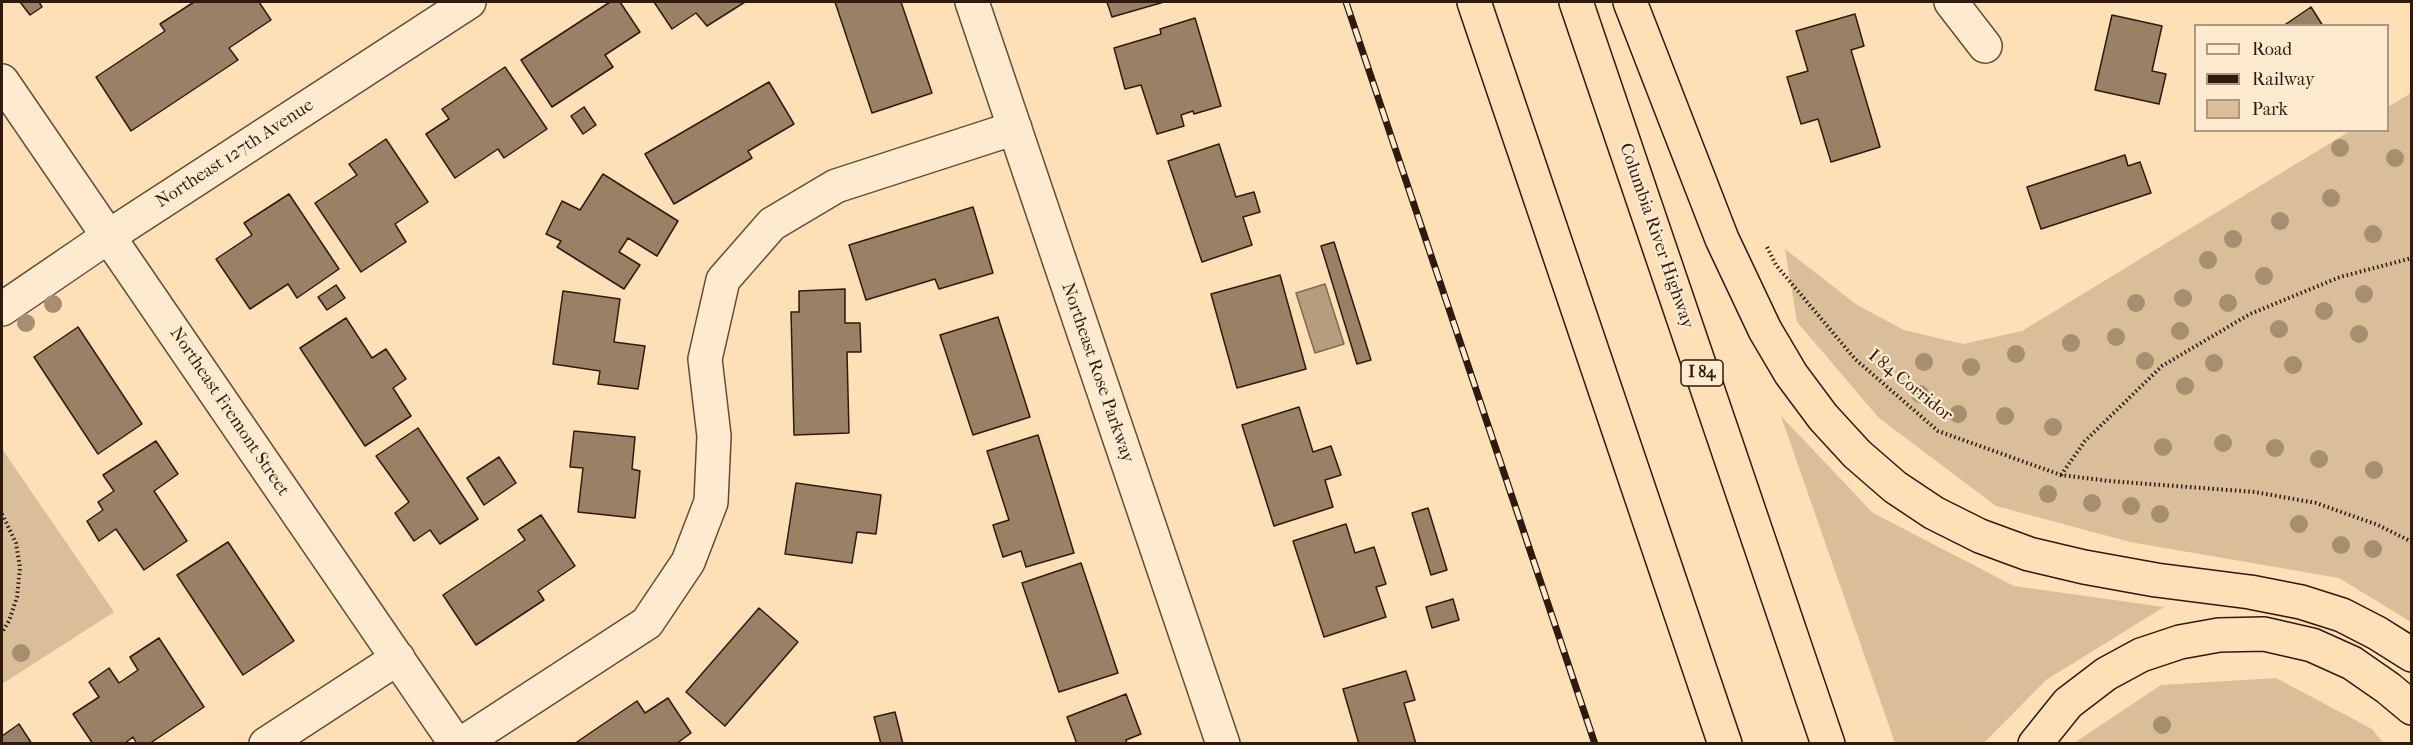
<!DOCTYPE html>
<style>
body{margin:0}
#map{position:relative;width:2413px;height:745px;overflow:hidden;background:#fde0b5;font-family:"IM FELL French Canon",serif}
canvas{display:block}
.frame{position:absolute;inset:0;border:3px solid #2e1a0f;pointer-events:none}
.legend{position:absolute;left:2194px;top:24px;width:195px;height:108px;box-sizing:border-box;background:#feebcf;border:2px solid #ab9782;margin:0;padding:8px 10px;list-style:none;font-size:18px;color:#2e1a0f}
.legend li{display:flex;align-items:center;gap:12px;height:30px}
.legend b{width:30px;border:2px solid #ab9782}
</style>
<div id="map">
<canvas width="2413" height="745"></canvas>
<div class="frame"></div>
<ul class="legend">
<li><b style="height:8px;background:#feebcf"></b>Road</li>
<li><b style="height:8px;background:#2e1a0f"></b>Railway</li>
<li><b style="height:16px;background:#dabe99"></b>Park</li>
</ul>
</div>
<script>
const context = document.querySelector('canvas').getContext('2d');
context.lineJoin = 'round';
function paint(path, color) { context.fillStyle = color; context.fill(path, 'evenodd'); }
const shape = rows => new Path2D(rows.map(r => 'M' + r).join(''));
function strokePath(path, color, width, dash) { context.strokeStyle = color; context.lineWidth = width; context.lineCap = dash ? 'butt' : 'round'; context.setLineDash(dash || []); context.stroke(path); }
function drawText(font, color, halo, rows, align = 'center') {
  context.font = font + ' "IM FELL French Canon",serif'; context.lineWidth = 4.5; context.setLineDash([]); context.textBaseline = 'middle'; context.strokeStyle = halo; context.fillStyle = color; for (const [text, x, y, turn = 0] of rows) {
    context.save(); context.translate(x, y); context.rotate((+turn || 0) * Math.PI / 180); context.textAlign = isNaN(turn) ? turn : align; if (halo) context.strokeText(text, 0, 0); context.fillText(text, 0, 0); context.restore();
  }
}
paint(shape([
 [2411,93,2411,622,2339,578,2130,542,1996,506,1879,418,1797,322,1785,249,1857,305,1904,330,1963,344,2022,331,2350,131,2388,130,2388,107],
 [1781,416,1873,513,2014,586,2164,607,2046,680,1984,743,1895,743],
 [2,449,114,612,2,684],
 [2276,678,2372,729,2383,743,2074,743,2161,685]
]), '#dabe99');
const water = shape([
 [1325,284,1344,344,1315,353,1296,293,1325,284]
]);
paint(water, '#b79d7d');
strokePath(water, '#806951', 1.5);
const building = shape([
 [20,2,39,2,42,7,30,15,20,2],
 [194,2,259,2,271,20,229,48,238,60,131,131,96,77,165,31,160,24,194,2],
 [610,2,620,2,640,32,605,55,613,67,552,107,521,60,610,2],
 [654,2,745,2,707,26,696,13,672,29,654,2],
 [835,2,901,2,932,93,872,113,835,2],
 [1107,2,1164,2,1112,17,1107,2],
 [2311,7,2323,26,2283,26,2311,7],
 [1855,14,1864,46,1851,50,1880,147,1831,162,1818,119,1801,124,1787,77,1808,71,1796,31,1855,14],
 [2112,15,2162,26,2152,71,2166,74,2159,104,2095,90,2112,15],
 [1195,18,1221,106,1194,114,1193,111,1181,115,1184,126,1157,134,1141,85,1125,89,1114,48,1161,34,1160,29,1195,18],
 [505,67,547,129,504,158,498,149,455,178,426,134,449,119,442,109,505,67],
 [769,82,794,124,748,151,752,158,674,204,645,154,769,82],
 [584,107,596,125,583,134,571,116,584,107],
 [386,139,428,202,395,224,406,242,361,272,315,203,357,175,349,164,386,139],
 [1219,144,1236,197,1254,192,1260,212,1243,217,1252,245,1202,262,1168,161,1219,144],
 [2125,155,2128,166,2140,162,2151,193,2041,229,2027,187,2125,155],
 [603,174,678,221,657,256,628,238,619,252,640,265,624,289,557,247,561,241,546,234,562,201,580,210,603,174],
 [289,194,339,269,297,298,288,284,250,309,216,259,252,235,244,223,289,194],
 [973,207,993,273,939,289,935,279,866,300,849,245,973,207],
 [1334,242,1371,360,1357,364,1321,246,1334,242],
 [1280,275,1306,369,1237,388,1211,294,1280,275],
 [336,285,345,298,327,310,318,297,336,285],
 [845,289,845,323,860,323,861,352,847,352,849,433,794,435,791,312,799,312,799,291,845,289],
 [563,291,620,299,614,342,645,346,638,389,598,384,600,371,553,364,563,291],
 [998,317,1030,417,973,435,940,335,998,317],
 [346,318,372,358,386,349,406,379,393,388,411,416,365,446,300,348,346,318],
 [78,327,142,424,98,454,34,357,78,327],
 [1299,407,1313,452,1331,446,1341,475,1325,480,1333,507,1274,526,1242,425,1299,407],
 [418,428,478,519,440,544,430,530,414,541,395,513,409,502,376,456,418,428],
 [574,431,635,437,632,469,640,471,635,518,578,512,583,468,570,467,574,431],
 [1038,435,1074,553,1026,567,1021,551,1003,557,993,525,1009,520,987,451,1038,435],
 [156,441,178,474,154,491,187,541,144,570,116,529,99,541,87,521,103,510,98,502,114,491,103,475,156,441],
 [499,457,516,483,484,505,467,478,499,457],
 [796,483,881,495,876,534,857,532,852,563,785,554,796,483],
 [1428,508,1447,570,1431,575,1412,513,1428,508],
 [541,515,575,566,538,591,544,600,476,645,443,595,525,540,518,530,541,515],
 [1346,524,1355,553,1374,547,1386,584,1376,587,1386,617,1324,637,1293,541,1346,524],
 [228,542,294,641,243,675,177,575,228,542],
 [1081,563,1118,673,1059,692,1022,583,1081,563],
 [1453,599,1459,620,1432,628,1426,607,1453,599],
 [759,608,798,642,725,726,686,692,759,608],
 [159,638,204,707,149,744,137,744,133,737,124,744,93,744,73,714,99,697,89,682,109,668,119,683,138,670,130,657,159,638],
 [1406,671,1415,700,1404,703,1416,744,1359,744,1343,689,1406,671],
 [1126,694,1141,734,1126,740,1127,744,1077,744,1067,717,1126,694],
 [668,698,691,733,676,744,574,744,637,701,645,713,668,698],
 [895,712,903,744,881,744,874,717,895,712],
 [19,724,32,744,2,744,2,736,19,724]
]);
paint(building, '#9a8165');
strokePath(building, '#2e1a0f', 1.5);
const minor = shape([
 [972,2,1223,744],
 [1951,2,1985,46],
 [2,309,109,236,469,2],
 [266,744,398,658],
 [461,744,647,623,688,562,711,502,714,436,705,359,723,280,772,224,836,186,1015,128]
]);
const tertiary = shape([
 [2,81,456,744]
]);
const motorway = shape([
 [1474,2,1725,744],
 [1576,2,1828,744],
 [1630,2,1722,239,1765,330,1791,374,1823,417,1857,454,1895,487,1934,513,1980,536,2029,554,2084,567,2156,580,2250,592,2301,602,2342,615,2377,633,2412,655],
 [2035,744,2068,703,2106,674,2141,655,2180,642,2219,635,2264,634,2312,645,2352,663,2388,688,2412,708]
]);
strokePath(minor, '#624c38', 36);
strokePath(tertiary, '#624c38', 36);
strokePath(motorway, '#2e1a0f', 36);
strokePath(shape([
 [1767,247,1776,265,1855,359,1938,431,2061,475,2109,481,2255,492,2316,503,2378,525,2412,542],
 [2061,475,2085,441,2162,366,2250,314,2340,277,2412,258],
 [2,514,16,543,20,568,17,597,9,621,2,632]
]), '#2e1a0f', 4, [1.5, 3]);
strokePath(minor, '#feebcf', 33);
strokePath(tertiary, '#feebcf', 33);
strokePath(motorway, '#fde0b5', 33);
const rail = shape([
 [1346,2,1595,744]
]);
strokePath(rail, '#2e1a0f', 7);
strokePath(rail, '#feebcf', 4.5, [14]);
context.fillStyle = '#a88e70';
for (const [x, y] of [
 [2340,148],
 [2395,158],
 [2331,198],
 [2280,221],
 [2373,234],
 [2233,239],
 [2208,260],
 [2264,276],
 [2364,294],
 [2183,298],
 [2136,303],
 [2228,303],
 [53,304],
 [2324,311],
 [26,323],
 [2279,329],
 [2180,331],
 [2359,334],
 [2116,337],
 [2071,343],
 [2016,354],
 [2145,361],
 [1924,362],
 [2214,363],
 [2293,365],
 [1971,367],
 [2185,386],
 [1920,394],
 [1958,414],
 [2005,416],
 [2053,427],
 [2223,443],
 [2163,447],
 [2275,448],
 [2319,459],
 [2374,470],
 [2048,494],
 [2092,503],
 [2131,506],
 [2160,514],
 [2299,524],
 [2341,545],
 [2373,549],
 [21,653],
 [2162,725]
]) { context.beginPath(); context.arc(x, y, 9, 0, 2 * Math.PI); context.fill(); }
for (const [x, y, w] of [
 [1702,373,42]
]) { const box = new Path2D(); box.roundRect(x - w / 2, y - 13, w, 26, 4.5); context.fillStyle = '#feebcf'; context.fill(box); strokePath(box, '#2e1a0f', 1.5); }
drawText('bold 16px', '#2e1a0f', null, [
 ["I 84",1702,373]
]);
drawText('18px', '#2e1a0f', '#feebcf', [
 ["Northeast 127th Avenue",235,154,-33],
 ["Columbia River Highway",1656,236,71],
 ["Northeast Rose Parkway",1097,373,71],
 ["I 84 Corridor",1910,386,39],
 ["Northeast Fremont Street",229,412,56]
]);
</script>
